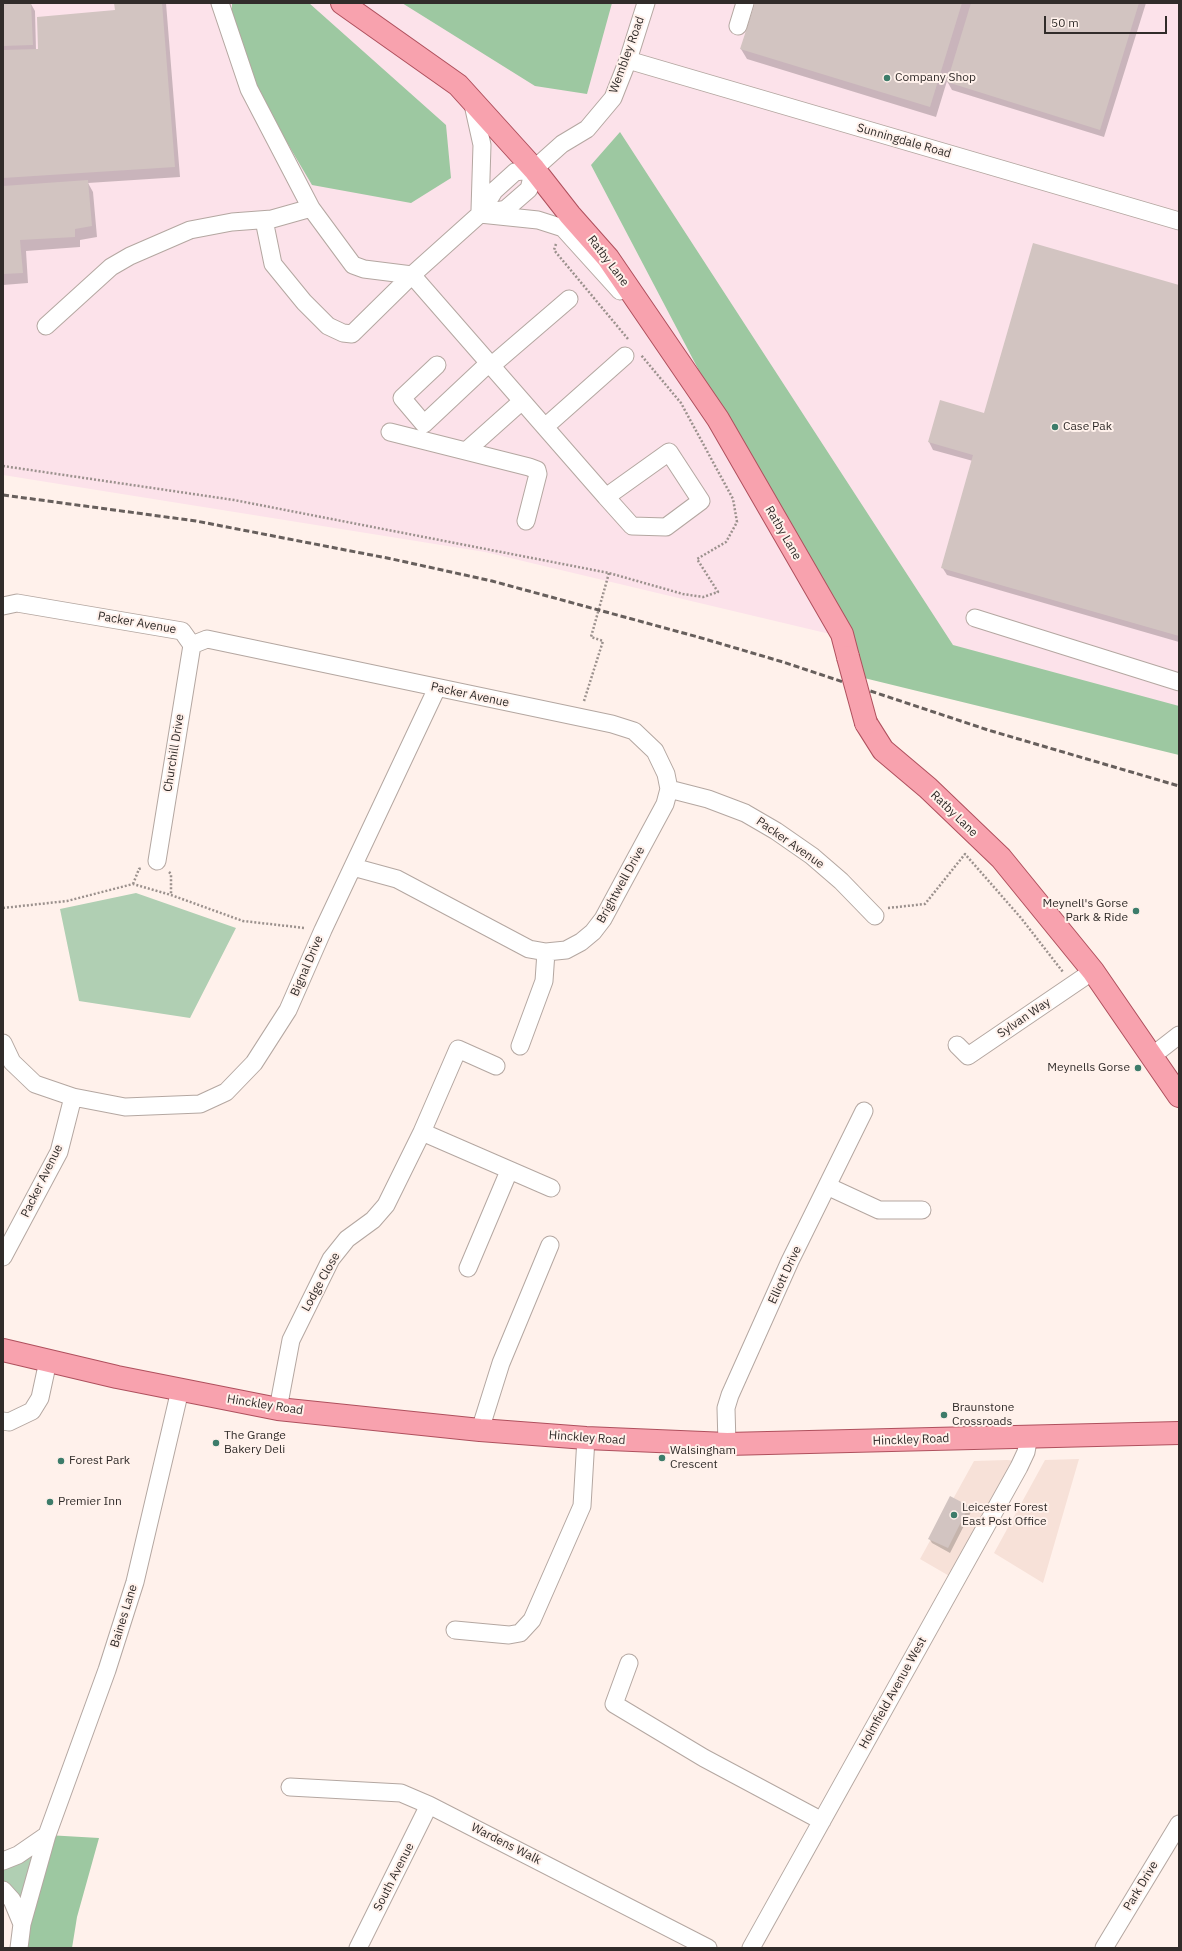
<!DOCTYPE html>
<style>
body{margin:0}
#map{position:relative;width:1182px;height:1951px;overflow:hidden;background:#fff1eb;font-family:"IBM Plex Sans",sans-serif}
canvas{display:block}
.frame{position:absolute;inset:0;border:4px solid #312c2a;pointer-events:none}
.scale{position:absolute;left:1044px;top:16px;width:123px;height:18px;box-sizing:border-box;border:2px solid #312c2a;border-top:0;padding-left:5px;font-size:12px;line-height:14px;white-space:nowrap;color:#312c2a;-webkit-text-stroke:3px #fff1eb;paint-order:stroke}
</style>
<div id="map">
<canvas width="1182" height="1951"></canvas>
<div class="frame"></div>
<div class="scale">50 m</div>
</div>
<script>
const context = document.querySelector('canvas').getContext('2d');
context.lineJoin = 'round';
function paint(path, color) { context.fillStyle = color; context.fill(path, 'evenodd'); }
const shape = rows => new Path2D(rows.map(r => 'M' + r).join(''));
function strokePath(path, color, width, dash) { context.strokeStyle = color; context.lineWidth = width; context.lineCap = dash ? 'butt' : 'round'; context.setLineDash(dash || []); context.stroke(path); }
function drawText(font, color, halo, rows, align = 'center') {
  context.font = font + ' "IBM Plex Sans",sans-serif'; context.lineWidth = 4; context.setLineDash([]); context.textBaseline = 'middle'; context.strokeStyle = halo; context.fillStyle = color; for (const [text, x, y, turn = 0] of rows) {
    context.save(); context.translate(x, y); context.rotate((+turn || 0) * Math.PI / 180); context.textAlign = isNaN(turn) ? turn : align; if (halo) context.strokeText(text, 0, 0); context.fillText(text, 0, 0); context.restore();
  }
}
paint(shape([
 [1079,1459,1043,1583,994,1553,1045,1460],
 [1007,1460,1016,1461,951,1577,920,1559,974,1461]
]), '#f7e1d8');
paint(shape([
 [3,3,1179,3,1179,717,485,552,3,475]
]), '#fce2ea');
paint(shape([
 [136,893,236,928,190,1018,79,1001,60,909],
 [47,1835,22,1924,3,1890,3,1861]
]), '#b0cfb3');
paint(shape([
 [232,3,309,3,446,125,451,178,411,203,312,185,232,49],
 [402,3,612,3,587,94,535,86],
 [620,132,953,645,1179,706,1179,755,860,677,591,165],
 [47,1835,99,1838,77,1917,72,1948,19,1948]
]), '#9dc8a1');
paint(shape([
 [115,3,166,3,180,177,88,183,93,192,97,237,80,240,80,247,26,251,28,283,3,285,3,5,31,4,35,11,36,50,116,11],
 [756,3,1146,3,1104,137,952,90,947,81,936,117,747,59,741,49],
 [1179,286,1179,642,947,575,942,567,973,461,933,450,929,442,984,414],
 [968,1507,971,1512,950,1553,932,1543,929,1538]
]), '#0003');
paint(shape([
 [31,3,33,45,3,46,3,4],
 [114,3,162,3,175,167,3,178,3,50,38,49,37,17,115,10],
 [755,3,962,3,930,107,740,49],
 [971,3,1139,3,1100,130,947,82],
 [88,180,92,226,75,229,75,237,20,240,23,273,3,274,3,186],
 [1033,243,1179,285,1179,636,941,568,973,455,928,442,940,400,984,413],
 [950,1496,969,1506,948,1548,928,1539]
]), '#d2c4c1');
const minor = shape([
 [220,3,249,89,311,208,353,265,364,269,412,275],
 [738,26,745,3],
 [628,60,1179,221],
 [472,100,482,145,480,210],
 [534,169,562,144,587,129,613,98,628,60,646,3],
 [490,212,506,209,529,189,534,169],
 [480,214,538,220,563,228,620,291],
 [264,220,273,264,304,302,328,326,343,333,352,334,412,275,480,214,494,191,515,172,534,169],
 [412,275,606,497,669,452,701,501,666,527,632,526,606,497],
 [46,326,111,267,130,256,190,230,232,222,272,219,311,208],
 [437,365,402,398,424,424,489,363],
 [491,366,569,299],
 [545,427,625,356],
 [390,432,529,467,537,470,538,474,526,521],
 [466,451,522,401],
 [3,606,17,603,182,631,192,645,207,639,612,724,634,731,655,751,666,774,669,789,708,799,745,813,776,831,812,856,841,881,875,916],
 [975,618,1179,682],
 [157,861,192,645],
 [353,867,397,879,529,949,546,952,566,950,581,942,593,932,603,919,665,804,669,789],
 [3,1043,12,1062,35,1084,73,1097,59,1152,3,1257],
 [957,1045,968,1056,1093,971],
 [520,1046,544,981,546,952],
 [1152,1056,1179,1035],
 [73,1097,125,1107,200,1104,226,1092,254,1063,288,1010,323,930,437,688],
 [422,1132,458,1049,496,1066],
 [827,1186,879,1210,922,1210],
 [468,1268,509,1171],
 [278,1409,291,1340,331,1259,347,1239,373,1220,386,1205,422,1132,551,1188],
 [3,1421,9,1422,32,1411,40,1398,48,1361],
 [480,1430,501,1363,550,1245],
 [727,1444,726,1408,730,1395,790,1261,864,1111],
 [455,1630,509,1635,520,1633,532,1620,582,1506,586,1438],
 [629,1663,614,1704,704,1758,822,1821],
 [290,1787,401,1793,429,1805,708,1948],
 [3,1861,18,1855,47,1835],
 [3,1890,12,1900,22,1924],
 [19,1948,22,1924,47,1835,107,1670,135,1582,180,1390],
 [358,1948,429,1805],
 [751,1948,1019,1467,1026,1452,1029,1436],
 [1104,1948,1179,1824]
]);
const major = shape([
 [342,3,458,85,534,169,570,215,608,258,718,419,842,634,848,657],
 [866,723,883,750,928,788,1001,858,1093,971,1179,1096],
 [3,1350,117,1377,278,1409,480,1430,586,1438,727,1444,1179,1433]
]);
strokePath(minor, '#b4a7a1', 19);
strokePath(major, '#af505d', 24);
strokePath(shape([
 [556,244,554,250,628,339],
 [3,466,234,500,609,573,683,594,703,597,718,592,697,559,726,542,737,522,733,499,681,403,641,355],
 [584,701,603,641,591,637,609,573],
 [169,872,171,874,171,895],
 [133,884,139,869,142,868],
 [3,908,67,901,133,884,171,895,243,921,305,928],
 [888,908,925,904,965,854,1021,918,1063,972]
]), '#9b918d', 2.5, [2, 2]);
strokePath(minor, '#fff', 17);
strokePath(major, '#f8a2ae', 22);
strokePath(shape([
 [3,495,196,521,392,559,492,581,698,637,783,662,988,730,1179,786]
]), '#675f5c', 3, [6, 3]);
const majorBridge = shape([
 [848,657,866,723]
]);
strokePath(majorBridge, '#af505d', 24, []);
strokePath(majorBridge, '#f8a2ae', 22);
for (const [x, y, r, color] of [
 [887,78,4,"#3d7c6a"],
 [1055,427,4,"#3d7c6a"],
 [1136,911,4,"#3d7c6a"],
 [1138,1068,4,"#3d7c6a"],
 [944,1415,4,"#3d7c6a"],
 [216,1443,4,"#3d7c6a"],
 [662,1458,4,"#3d7c6a"],
 [61,1461,4,"#3d7c6a"],
 [50,1502,4,"#3d7c6a"],
 [954,1515,4,"#3d7c6a"]
]) { const dot = new Path2D(); dot.arc(x, y, r, 0, 2 * Math.PI); context.fillStyle = color; context.fill(dot); strokePath(dot, '#fff1eb', 1.5); }
drawText('12px', '#312c2a', '#fff1eb', [
 ["Wembley Road",627,55,-70],
 ["Sunningdale Road",904,141,16],
 ["Ratby Lane",608,261,53],
 ["Ratby Lane",783,533,60],
 ["Packer Avenue",137,623,10],
 ["Packer Avenue",470,695,12],
 ["Churchill Drive",174,753,-81],
 ["Ratby Lane",954,814,44],
 ["Packer Avenue",790,843,35],
 ["Brightwell Drive",621,885,-61],
 ["Bignal Drive",307,966,-67],
 ["Sylvan Way",1024,1018,-34],
 ["Packer Avenue",42,1181,-64],
 ["Elliott Drive",785,1275,-65],
 ["Lodge Close",321,1282,-61],
 ["Hinckley Road",265,1405,9],
 ["Hinckley Road",587,1438,4],
 ["Hinckley Road",911,1440,-2],
 ["Baines Lane",124,1616,-73],
 ["Holmfield Avenue West",893,1693,-61],
 ["Wardens Walk",506,1844,27],
 ["South Avenue",394,1877,-63],
 ["Park Drive",1141,1886,-59]
]);
drawText('12px', '#312c2a', '#fff1eb', [
 ["Company Shop",895,78],
 ["Case Pak",1063,427],
 ["Meynell's Gorse",1128,904,"right"],
 ["Park & Ride",1128,918,"right"],
 ["Meynells Gorse",1130,1068,"right"],
 ["Braunstone",952,1408],
 ["Crossroads",952,1422],
 ["The Grange",224,1436],
 ["Bakery Deli",224,1450],
 ["Walsingham",670,1451],
 ["Crescent",670,1465],
 ["Forest Park",69,1461],
 ["Premier Inn",58,1502],
 ["Leicester Forest",962,1508],
 ["East Post Office",962,1522]
], 'left');
</script>
